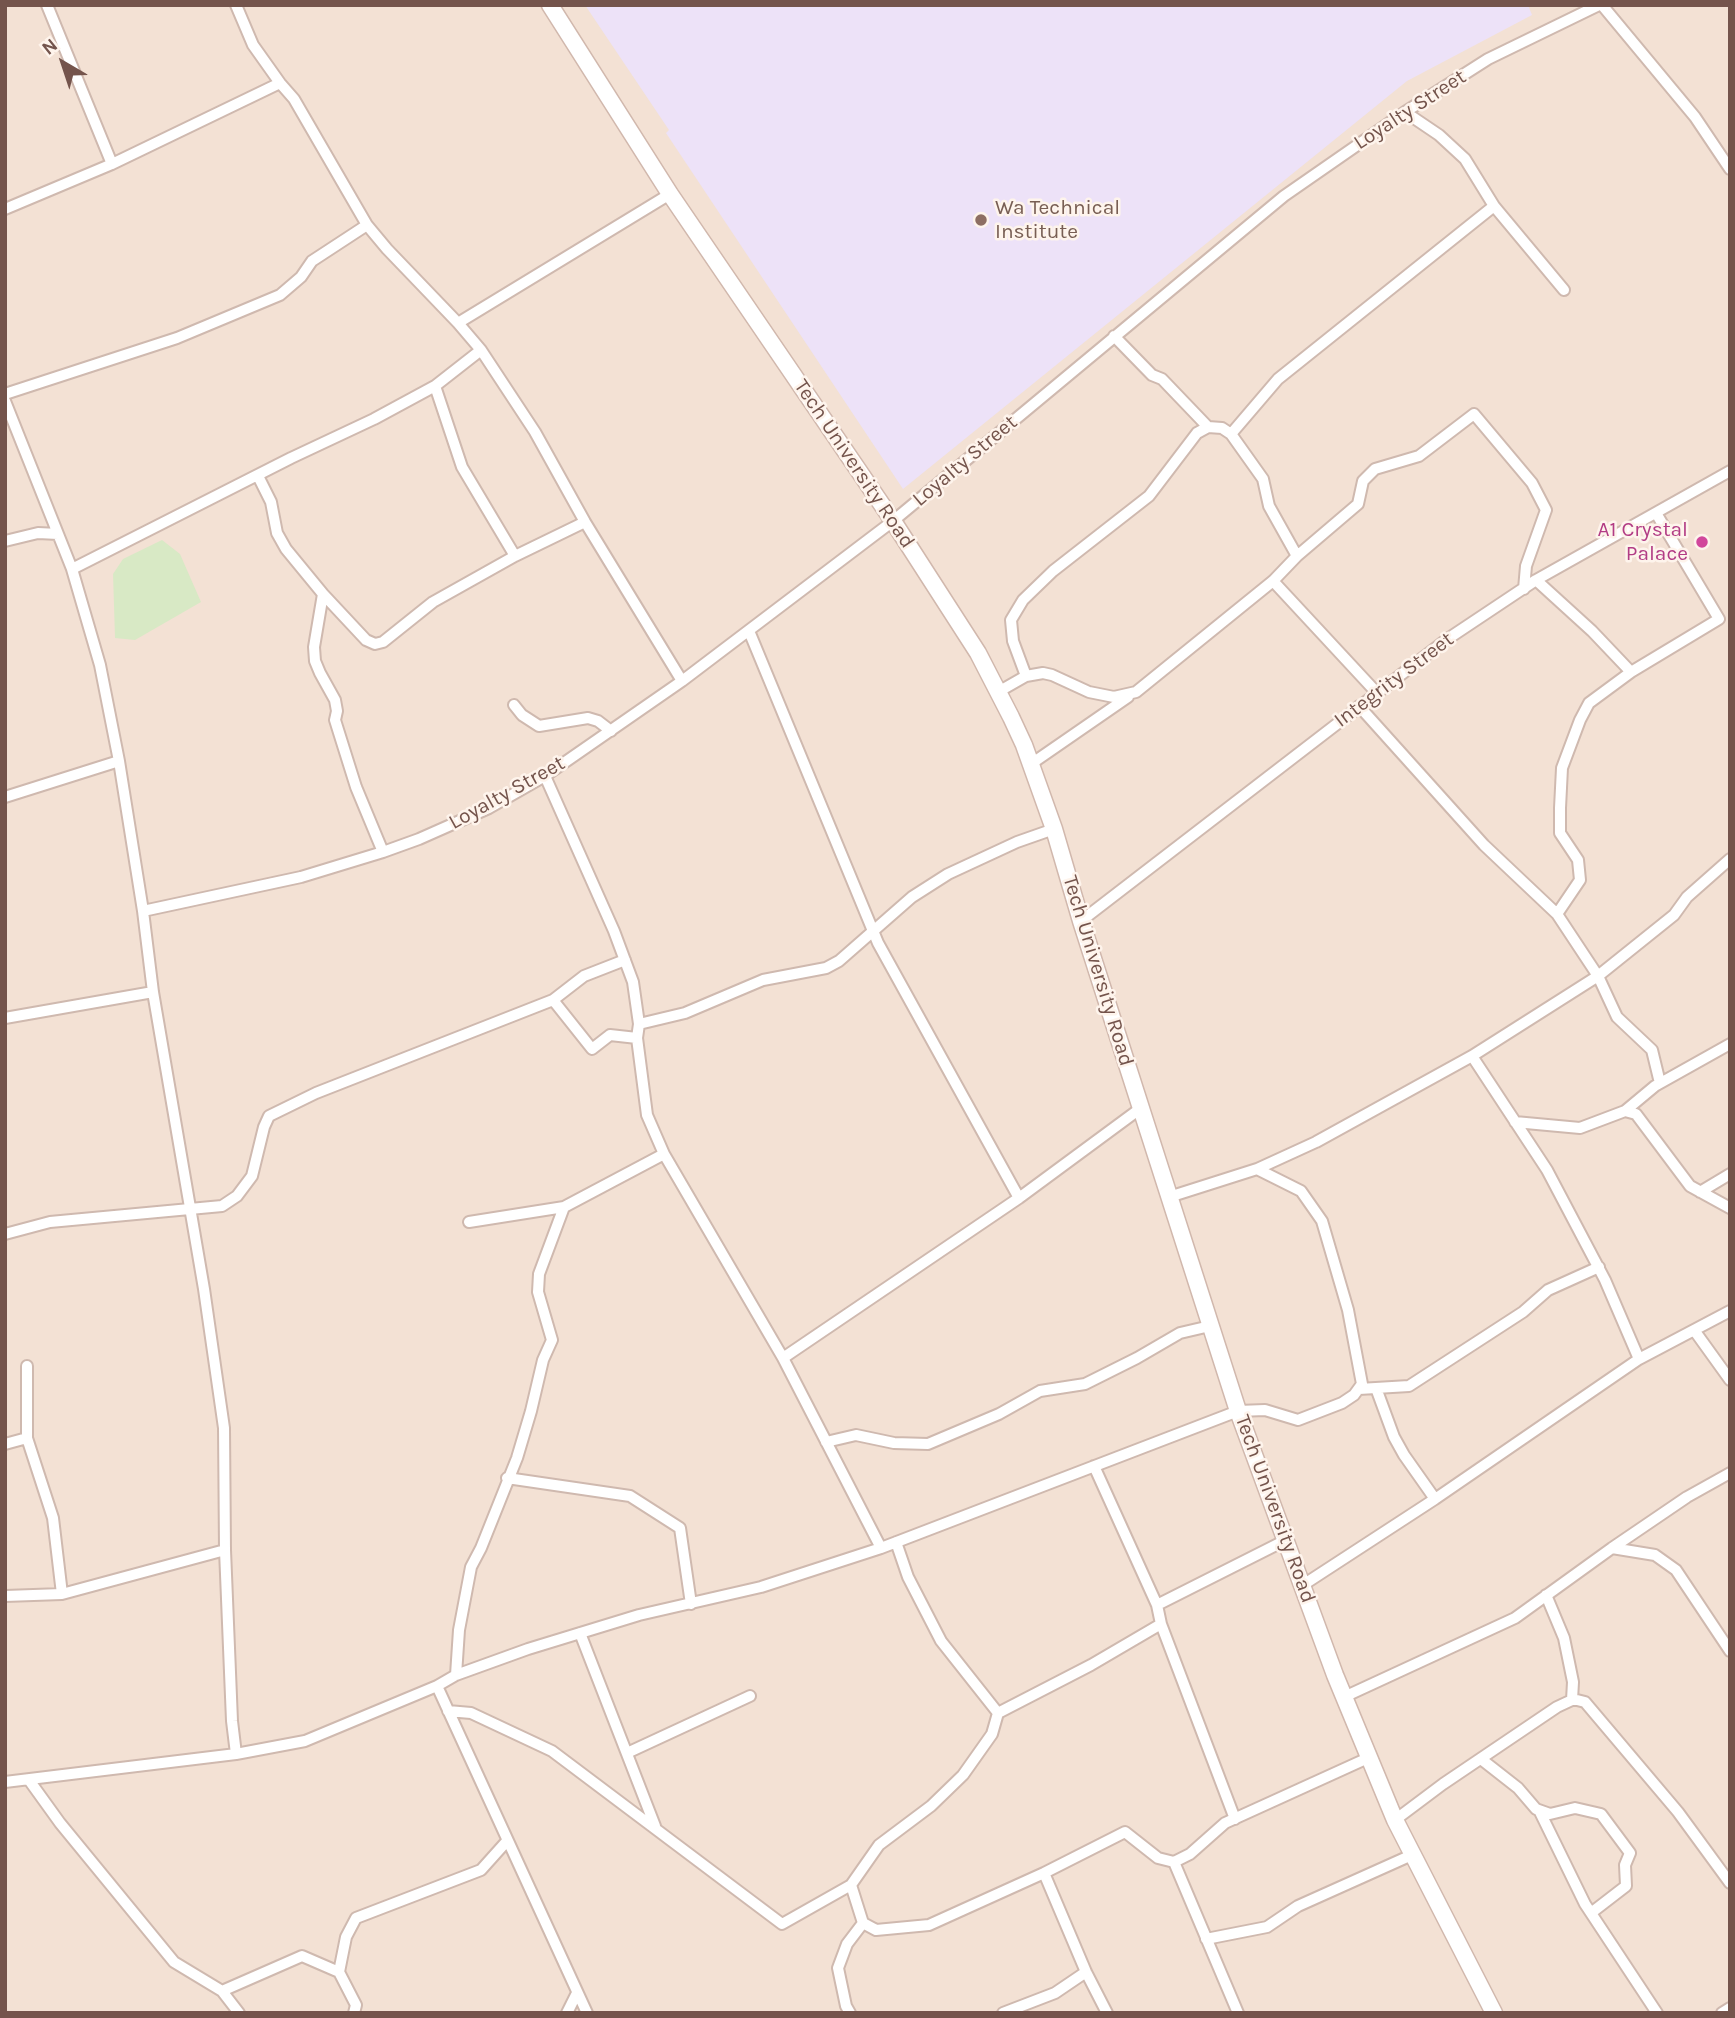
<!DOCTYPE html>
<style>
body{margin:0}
#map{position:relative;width:1735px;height:2018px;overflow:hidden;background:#fbf0e6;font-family:Karla,sans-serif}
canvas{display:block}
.frame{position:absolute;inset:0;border:7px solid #74544c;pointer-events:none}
.north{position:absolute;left:28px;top:28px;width:70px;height:70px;-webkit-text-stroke:5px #fef4ec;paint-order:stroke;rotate:321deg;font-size:19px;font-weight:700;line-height:28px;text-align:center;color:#74544c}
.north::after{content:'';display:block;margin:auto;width:24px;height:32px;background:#74544c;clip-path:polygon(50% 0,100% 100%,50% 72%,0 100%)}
</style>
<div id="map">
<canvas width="1735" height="2018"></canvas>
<div class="frame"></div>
<div class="north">N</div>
</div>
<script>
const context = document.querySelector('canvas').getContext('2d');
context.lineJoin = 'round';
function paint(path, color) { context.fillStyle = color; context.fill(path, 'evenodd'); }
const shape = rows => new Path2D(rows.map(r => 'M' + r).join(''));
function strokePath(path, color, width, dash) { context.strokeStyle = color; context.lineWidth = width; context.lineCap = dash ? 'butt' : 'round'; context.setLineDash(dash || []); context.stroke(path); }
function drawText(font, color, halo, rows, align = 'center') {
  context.font = font + ' Karla,sans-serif'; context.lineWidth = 5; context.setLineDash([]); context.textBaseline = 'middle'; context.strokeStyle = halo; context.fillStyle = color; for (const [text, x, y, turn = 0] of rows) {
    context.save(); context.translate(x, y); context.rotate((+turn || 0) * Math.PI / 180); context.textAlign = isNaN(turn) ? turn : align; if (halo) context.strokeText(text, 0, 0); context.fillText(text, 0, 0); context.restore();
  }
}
paint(shape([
 [5,5,1730,5,1730,2013,5,2013]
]), '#f3e1d4');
paint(shape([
 [585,5,1528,5,1532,15,1407,81,903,489,666,133,669,130]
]), '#ede2f8');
paint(shape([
 [162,540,180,554,201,602,135,640,115,638,113,574,123,559]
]), '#d8e9c5');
const street = shape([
 [47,5,112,164],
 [236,5,253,45,280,83,294,99,367,225,387,249,458,323,481,350,535,432,585,522,682,681],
 [1602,5,1695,117,1730,169],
 [1405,112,1439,135,1465,159,1494,206,1564,290],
 [5,209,112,164,280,83],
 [458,323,670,194],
 [1114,336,1152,375,1162,379,1208,427],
 [435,386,462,467,515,556],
 [5,394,177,338,280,295,301,277,312,261,367,225],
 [5,401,72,569,100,665,119,761,143,911,153,992,204,1289,224,1428,225,1550,232,1721,236,1754],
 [1231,434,1278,379,1494,206],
 [258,476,271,502,277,533,286,549,323,594,366,640,375,644,383,642,433,602,515,556,585,522],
 [5,541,38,533,58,534],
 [72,569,291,458,374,419,435,386,481,350],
 [1536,580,1592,631,1631,672],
 [1273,581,1376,692],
 [323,594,314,647,315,661,320,673,335,700,337,711,335,720,356,787,383,852],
 [749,631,878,943,1019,1198],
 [1026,676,1013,641,1011,620,1023,600,1053,571,1149,496,1197,433,1208,427,1222,428,1231,434,1263,479,1269,506,1297,556],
 [998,692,1026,676,1043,673,1052,675,1089,692,1114,697,1136,692,1273,581,1297,556,1358,504,1363,481,1375,469,1419,456,1474,414,1532,483,1546,510,1526,566,1524,589],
 [514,705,522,715,539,726,588,718,598,721,611,731],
 [1359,706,1484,845,1557,914,1598,976,1617,1017,1652,1050,1660,1083],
 [1031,764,1128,697],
 [545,776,614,931,633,982,639,1024,637,1038,647,1115,664,1154,783,1358,881,1548],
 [5,797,119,761],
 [143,911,301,877,383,852,419,839,489,808,545,776,682,681,893,521,1284,196,1405,112,1488,59,1599,5],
 [1557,914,1580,880,1578,860,1560,833,1560,808,1562,768,1580,720,1589,703,1631,672,1719,619,1656,513],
 [1081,921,1446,640,1536,580,1730,471],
 [553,1000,592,1049,610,1035,637,1038],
 [5,1018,153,992],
 [639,1024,685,1013,763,980,826,968,839,961,912,897,948,874,1017,842,1054,829],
 [1472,1056,1547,1170,1605,1280,1639,1359],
 [1625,1111,1655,1086,1730,1044],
 [1515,1122,1580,1128,1625,1111,1636,1114,1690,1186,1730,1208],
 [1700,1192,1730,1174],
 [1169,1197,1257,1169,1316,1142,1472,1056,1598,976,1674,915,1687,897,1730,859],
 [469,1222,564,1207,664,1154],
 [5,1234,50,1222,222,1206,237,1196,252,1176,264,1127,269,1116,316,1093,553,1000,584,976,625,960],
 [1694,1330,1730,1380],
 [783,1358,1019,1198,1141,1108],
 [27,1366,27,1438,53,1518,62,1594],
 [1376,1388,1394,1437,1404,1455,1435,1499],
 [1359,1389,1409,1386,1523,1312,1548,1290,1599,1267],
 [826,1442,856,1435,894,1443,928,1444,999,1414,1040,1391,1085,1384,1137,1358,1180,1333,1210,1326],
 [5,1444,27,1438],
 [507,1478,630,1496,680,1528,691,1604],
 [896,1542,908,1577,941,1641,998,1713],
 [1612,1548,1687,1497,1730,1473],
 [1303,1585,1435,1499,1639,1359,1730,1311],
 [1546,1595,1564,1638,1573,1682,1572,1700],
 [5,1596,62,1594,225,1550],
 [1157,1605,1286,1540],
 [1161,1624,1235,1819],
 [580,1633,655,1826],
 [456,1675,459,1630,471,1567,481,1548,517,1458,531,1411,543,1360,552,1340,538,1292,539,1274,564,1207],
 [437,1686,587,2013],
 [1344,1697,1515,1618,1612,1548,1655,1555,1676,1570,1730,1651],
 [448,1711,471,1713,552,1751,782,1924,851,1885,879,1845,931,1806,963,1775,992,1734,998,1713,1091,1665,1161,1624,1157,1605,1094,1466],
 [627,1753,750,1696],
 [1481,1759,1518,1788,1536,1809,1550,1814,1575,1808,1601,1814,1630,1853,1625,1865,1626,1886,1591,1913],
 [29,1780,60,1823,174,1962,222,1991,302,1956,339,1972,356,2005,354,2013],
 [5,1782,236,1754,305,1741,437,1686,456,1675,528,1649,639,1615,761,1587,881,1548,1238,1411,1265,1410,1298,1420,1342,1403,1354,1395,1362,1384,1348,1310,1322,1221,1301,1191,1257,1169],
 [1539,1810,1585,1904,1657,2013],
 [1395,1820,1443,1784,1557,1707,1572,1700,1577,1700,1585,1702,1678,1812,1730,1883],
 [1174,1862,1238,2013],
 [1044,1873,1086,1972,1107,2013],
 [863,1923,876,1930,929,1925,1044,1873,1125,1832,1158,1858,1174,1862,1190,1854,1225,1823,1368,1758],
 [1206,1939,1267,1927,1298,1906,1414,1854],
 [339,1972,346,1937,356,1918,481,1870,507,1841],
 [222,1991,239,2013],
 [567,2013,577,1993],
 [850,2013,846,2006,838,1968,847,1944,863,1923,851,1885],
 [1003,2013,1055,1993,1086,1972],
 [1722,2013,1730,2008]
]);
const secondary = shape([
 [550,5,670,194,893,521,978,653,1011,717,1024,745,1054,829,1081,921,1238,1411,1335,1675,1395,1820,1494,2013]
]);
strokePath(street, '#cfb9af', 14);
strokePath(secondary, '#d1b8ad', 19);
strokePath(street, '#fff', 10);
strokePath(secondary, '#fff', 16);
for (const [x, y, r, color] of [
 [981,220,7,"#8d6e63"],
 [1702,542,7,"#d1479c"]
]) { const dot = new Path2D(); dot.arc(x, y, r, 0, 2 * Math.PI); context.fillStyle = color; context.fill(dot); strokePath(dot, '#fef4ec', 2.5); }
drawText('21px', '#74544c', '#fef4ec', [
 ["Loyalty Street",1410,110,-33],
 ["Loyalty Street",965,461,-40],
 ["Tech University Road",854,464,56],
 ["Integrity Street",1394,680,-37],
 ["Loyalty Street",507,793,-29],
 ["Tech University Road",1098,971,73],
 ["Tech University Road",1275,1509,70]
]);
drawText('21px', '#785e54', '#fef4ec', [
 ["Wa Technical",995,208],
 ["Institute",995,232]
], 'left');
drawText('21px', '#b23c85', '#fef4ec', [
 ["A1 Crystal",1688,530],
 ["Palace",1688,554]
], 'right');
</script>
